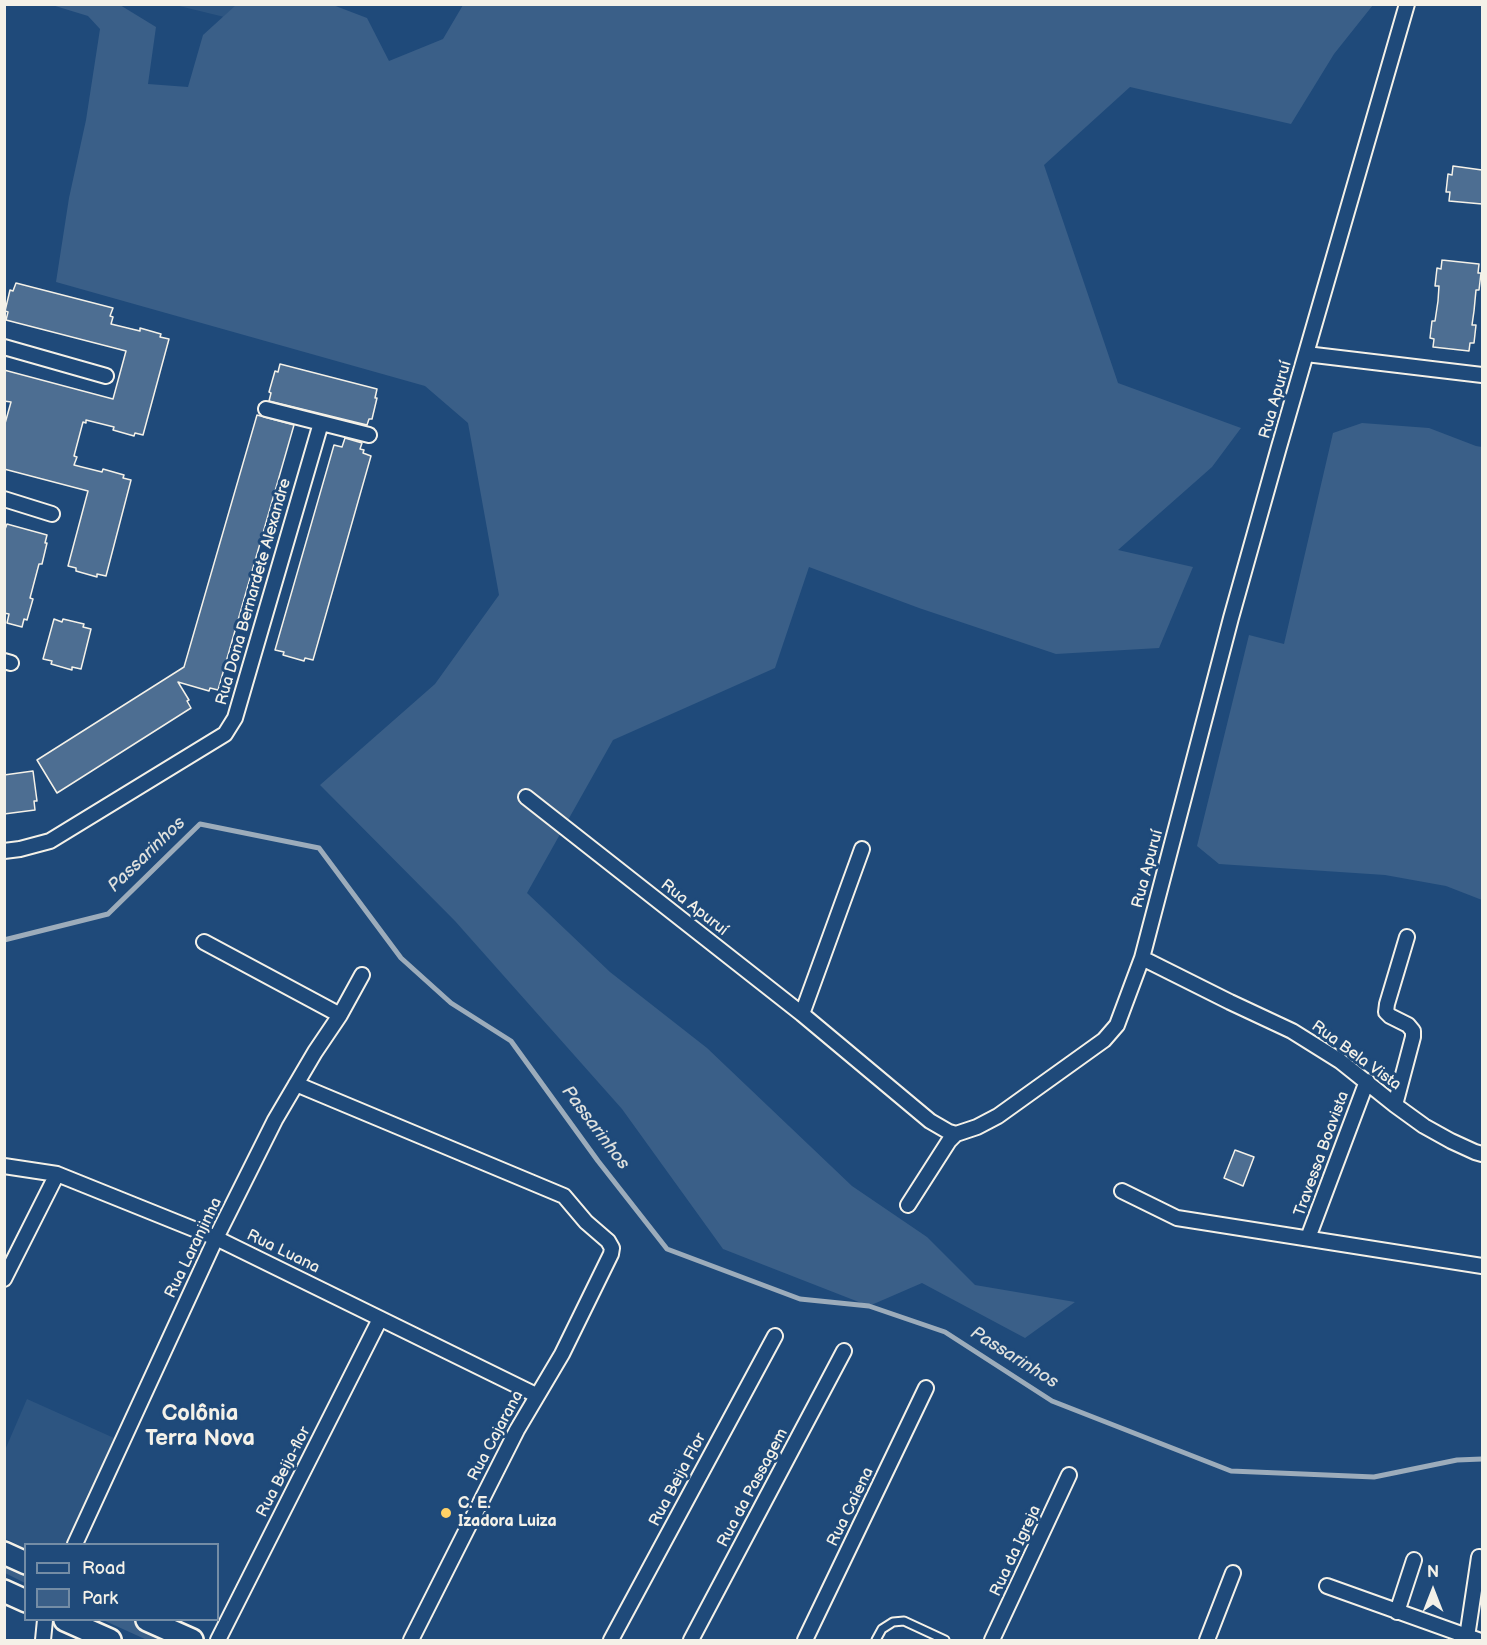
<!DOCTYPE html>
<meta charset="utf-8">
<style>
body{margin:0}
#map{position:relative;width:1487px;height:1645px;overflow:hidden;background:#1f4a7a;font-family:"Balsamiq Sans",sans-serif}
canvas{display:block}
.frame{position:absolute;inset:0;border:6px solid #f4f1e8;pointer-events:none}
.legend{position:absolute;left:24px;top:1543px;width:195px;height:78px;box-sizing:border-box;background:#1f4a7a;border:2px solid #748da6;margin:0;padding:8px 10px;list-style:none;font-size:18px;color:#f4f1e8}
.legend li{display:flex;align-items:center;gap:12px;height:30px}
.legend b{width:30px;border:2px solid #748da6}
.north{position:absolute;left:1403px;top:1561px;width:60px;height:60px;-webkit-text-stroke:4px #1f4a7a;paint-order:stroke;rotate:0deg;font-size:16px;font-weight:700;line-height:24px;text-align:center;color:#f4f1e8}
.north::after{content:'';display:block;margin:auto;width:21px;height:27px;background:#f4f1e8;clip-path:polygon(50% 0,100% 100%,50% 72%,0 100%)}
</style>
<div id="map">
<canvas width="1487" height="1645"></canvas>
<div class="frame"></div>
<ul class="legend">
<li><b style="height:8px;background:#1f4a7a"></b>Road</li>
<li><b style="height:16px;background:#3a5f88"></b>Park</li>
</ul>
<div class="north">N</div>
</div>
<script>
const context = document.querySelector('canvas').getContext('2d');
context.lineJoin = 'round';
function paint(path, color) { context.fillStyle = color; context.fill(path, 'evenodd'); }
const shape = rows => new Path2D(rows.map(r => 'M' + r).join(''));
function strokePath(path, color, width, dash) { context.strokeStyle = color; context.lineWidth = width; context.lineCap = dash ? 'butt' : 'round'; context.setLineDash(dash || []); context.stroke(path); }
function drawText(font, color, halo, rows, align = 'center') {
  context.font = font + ' "Balsamiq Sans",sans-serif'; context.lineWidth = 6; context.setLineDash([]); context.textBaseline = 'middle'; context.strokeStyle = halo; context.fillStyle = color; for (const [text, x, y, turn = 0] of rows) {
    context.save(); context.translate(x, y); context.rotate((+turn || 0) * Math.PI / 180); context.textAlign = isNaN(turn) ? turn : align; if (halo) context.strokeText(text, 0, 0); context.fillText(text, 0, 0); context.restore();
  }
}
paint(shape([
 [175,5,249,5,245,22],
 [27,1399,114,1438,67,1544,26,1544,25,1549,5,1538,5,1450]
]), '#2d5581');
paint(shape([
 [52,5,120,5,156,27,148,84,188,87,203,35,236,5,333,5,367,18,389,61,443,39,463,5,1373,5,1334,54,1291,124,1130,87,1044,165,1118,383,1241,428,1212,467,1118,550,1193,567,1159,648,1056,654,919,608,809,567,775,668,613,740,527,893,610,972,707,1048,852,1186,927,1237,975,1285,1075,1302,1025,1338,922,1283,869,1306,723,1249,622,1109,455,921,320,785,435,684,499,595,468,423,425,386,56,282,69,198,86,120,100,29,88,16],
 [1362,423,1429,428,1476,446,1482,447,1482,900,1446,886,1385,875,1219,864,1197,846,1249,635,1284,644,1333,433],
 [4,1557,25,1567,25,1583,5,1573],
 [103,1620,135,1620,179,1640,147,1640]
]), '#3a5f88');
strokePath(shape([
 [4,940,108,914,200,824,319,848,401,958,451,1003,511,1041,598,1161,667,1249,800,1299,869,1306,945,1332,1052,1401,1231,1471,1374,1477,1457,1460,1482,1459]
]), '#9cacbb', 5);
const building = shape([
 [1453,166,1482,170,1482,204,1449,201,1450,192,1446,192,1448,174,1452,175,1453,166],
 [1442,260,1479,264,1478,273,1481,273,1479,290,1476,290,1474,311,1472,325,1476,325,1474,343,1470,343,1469,351,1433,347,1434,339,1430,338,1432,321,1435,321,1438,301,1439,286,1435,286,1437,268,1441,269,1442,260],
 [16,283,113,308,110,316,113,317,111,324,140,331,140,328,161,334,160,337,169,339,143,435,135,433,134,436,113,430,114,427,86,420,86,423,83,422,74,456,77,457,74,465,102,472,103,469,124,475,123,478,131,480,106,576,97,574,97,577,76,571,76,568,68,566,88,491,4,469,4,427,11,402,4,401,4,370,113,399,126,351,6,320,8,312,5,311,10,290,13,291,16,283],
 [280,364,377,389,375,398,377,398,372,419,369,419,367,425,269,401,271,393,269,392,275,371,278,372,280,364],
 [257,415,294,425,218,690,210,688,209,691,178,682,189,700,187,701,191,708,57,793,37,760,184,667,257,415],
 [345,438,362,443,360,449,364,450,363,453,371,456,313,660,305,658,304,661,283,655,284,652,275,650,334,445,342,447,345,438],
 [7,524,47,535,45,543,47,543,42,564,39,564,30,598,33,599,27,620,24,619,22,627,7,623,9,614,4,613,4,532,7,524],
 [54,619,62,622,63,619,84,624,83,627,91,629,81,669,72,667,72,670,51,664,52,661,43,659,54,619],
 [33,771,37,801,34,801,35,810,4,814,4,775,33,771],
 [1235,1150,1254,1157,1243,1186,1224,1178,1235,1150]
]);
paint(building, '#4d6e92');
strokePath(building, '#f4f1e8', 1.5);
const service = shape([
 [876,1640,882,1629,893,1622,904,1621,945,1640]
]);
const minor = shape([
 [4,347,106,376],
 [1306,354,1482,375],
 [266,409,369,435],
 [4,499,52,514],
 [4,661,11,663],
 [526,797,802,1014,930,1121,949,1132,956,1134,977,1127,998,1116,1104,1040,1117,1025,1142,958,1231,618,1279,447,1407,4],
 [4,851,20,849,50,841,225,734,235,718,321,423],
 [204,942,340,1015],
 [1142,958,1230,1002,1292,1031,1340,1061,1395,1105,1424,1126,1451,1141,1475,1152,1482,1154],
 [802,1014,862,849],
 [296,1084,564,1196,586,1222,608,1241,612,1248,611,1254,562,1354,517,1430,411,1640],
 [1395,1105,1413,1037,1413,1031,1408,1025,1390,1016,1386,1012,1387,1004,1407,937],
 [4,1166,57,1174,216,1238,536,1395],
 [1122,1191,1177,1218,1482,1266],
 [908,1205,949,1141,956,1134],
 [1308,1238,1367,1081],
 [4,1279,57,1174],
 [75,1544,216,1238,275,1120,315,1052,340,1015,362,975],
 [1327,1586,1478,1640],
 [1397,1612,1414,1560],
 [1467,1637,1479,1557],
 [43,1640,45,1620],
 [218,1640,380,1319],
 [611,1640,775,1336],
 [691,1640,844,1351],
 [805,1640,926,1388],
 [992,1640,1069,1475],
 [1207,1640,1233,1573]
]);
const primary = shape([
 [4,1553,26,1563],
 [4,1591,26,1601],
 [65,1620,110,1640],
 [147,1620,192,1640]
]);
strokePath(service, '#f4f1e8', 11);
strokePath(minor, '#f4f1e8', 18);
strokePath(primary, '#f4f1e8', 26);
strokePath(service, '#1f4a7a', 7);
strokePath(minor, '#1f4a7a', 14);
strokePath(primary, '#1f4a7a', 21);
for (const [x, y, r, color] of [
 [446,1513,6,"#ffd166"]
]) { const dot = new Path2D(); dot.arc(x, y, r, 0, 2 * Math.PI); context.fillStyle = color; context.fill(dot); strokePath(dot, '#1f4a7a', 2); }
drawText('16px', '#f4f1e8', '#1f4a7a', [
 ["Rua Apuruí",1276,400,-74],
 ["Rua Dona Bernardete Alexandre",254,592,-74],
 ["Rua Apuruí",1148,869,-75],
 ["Rua Apuruí",694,908,38],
 ["Rua Bela Vista",1356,1056,36],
 ["Travessa Boavista",1322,1154,-70],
 ["Rua Laranjinha",194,1248,-64],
 ["Rua Luana",283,1252,26],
 ["Rua Cajarana",496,1436,-62],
 ["Rua Beija-flor",284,1472,-63],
 ["Rua Beija Flor",678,1480,-62],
 ["Rua da Passagem",753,1488,-62],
 ["Rua Caiena",851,1507,-64],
 ["Rua da Igreja",1016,1551,-65]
]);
drawText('bold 16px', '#f4f1e8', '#1f4a7a', [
 ["C. E.",458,1504],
 ["Izadora Luiza",458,1522]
], 'left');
drawText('italic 18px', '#dee0dd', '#1f4a7a', [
 ["Passarinhos",147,855,-44],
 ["Passarinhos",595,1128,53],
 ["Passarinhos",1014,1358,32]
]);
drawText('bold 22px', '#f4f1e8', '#1f4a7a', [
 ["Colônia",200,1414],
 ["Terra Nova",200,1439]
]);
</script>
